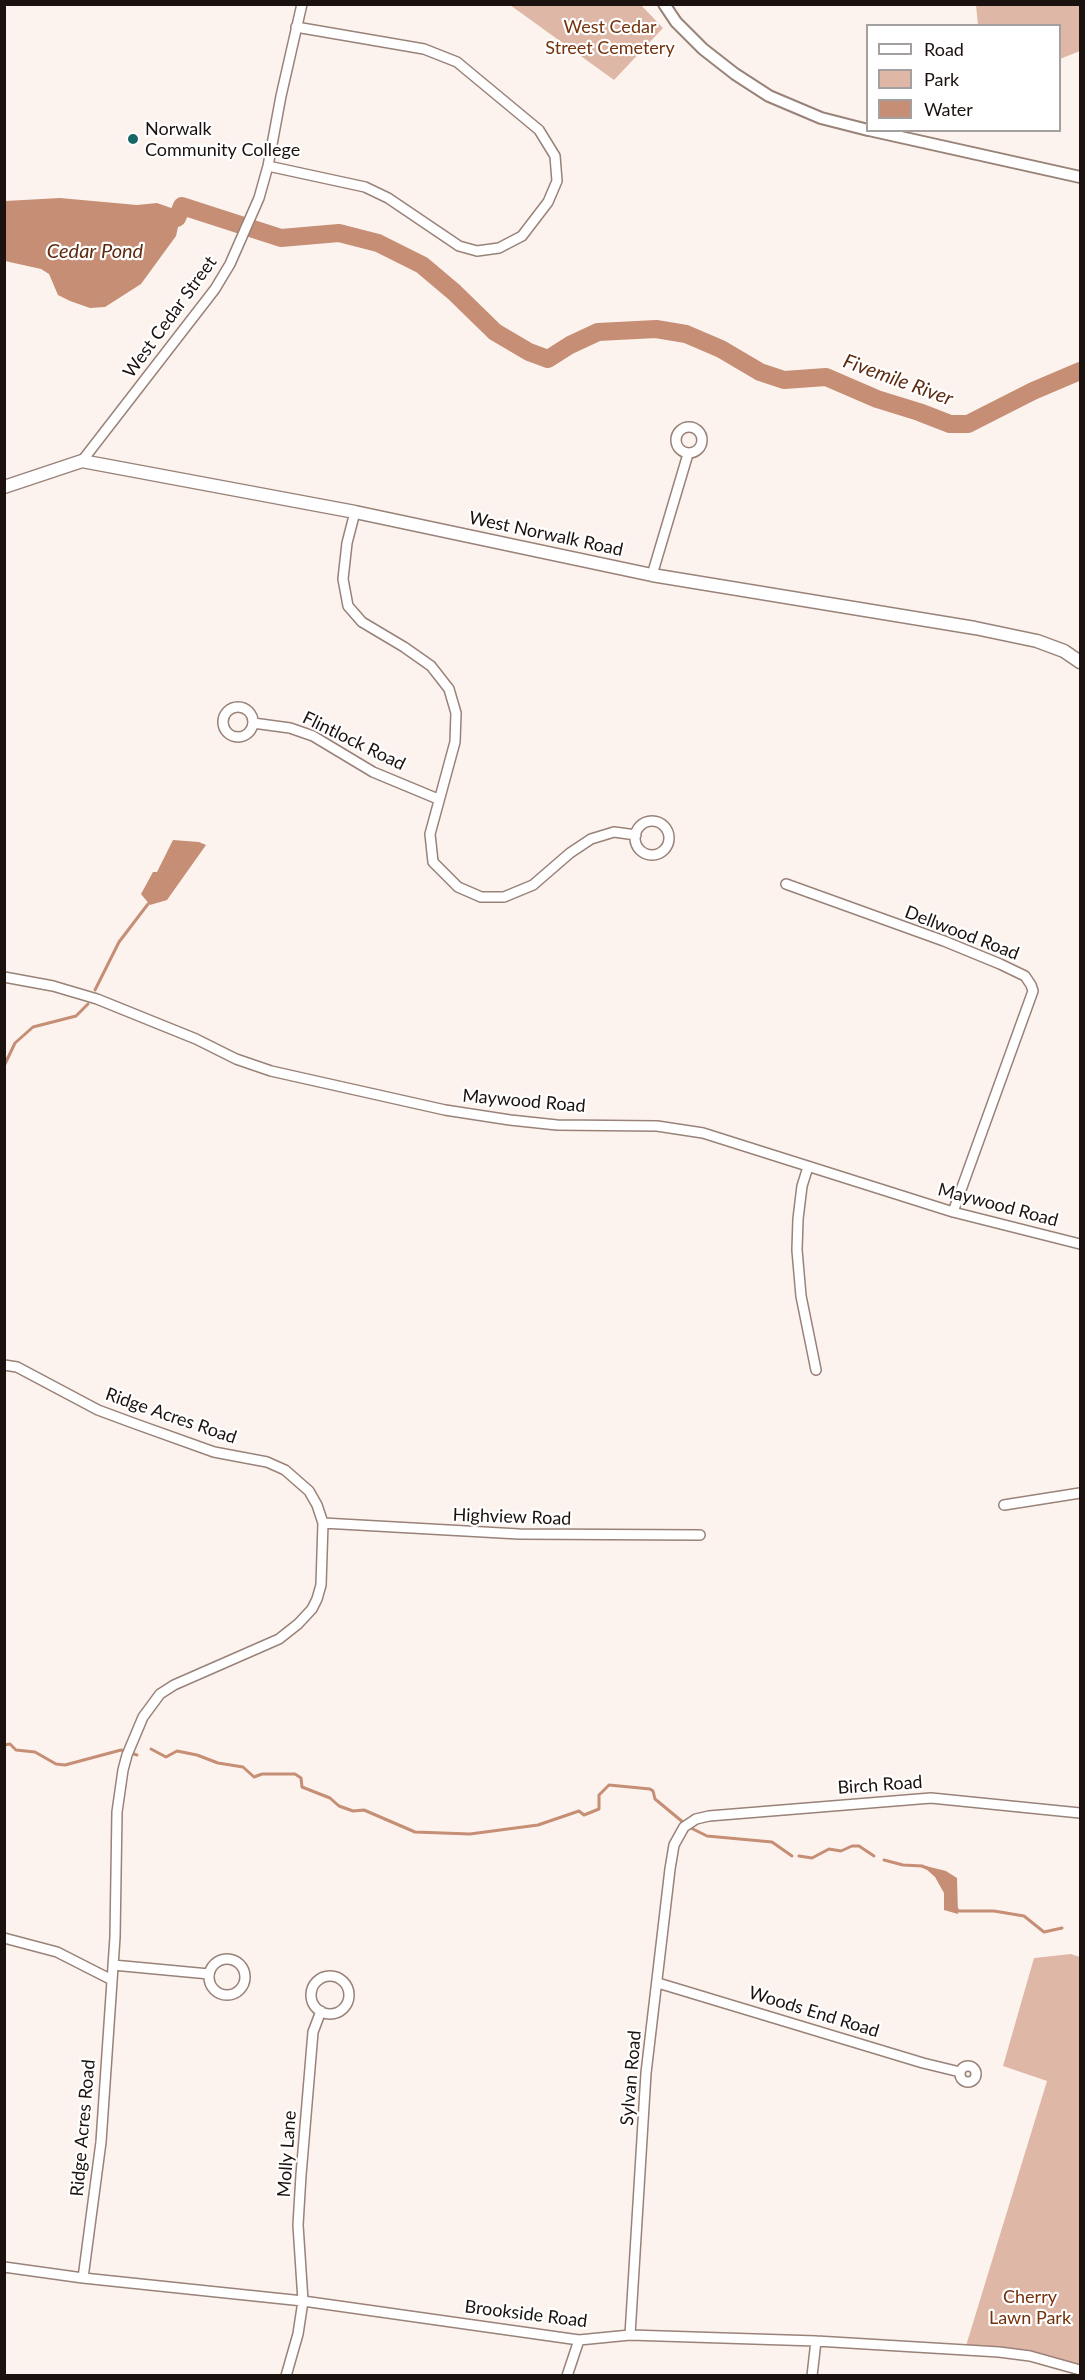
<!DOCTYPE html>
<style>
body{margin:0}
#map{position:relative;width:1085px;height:2380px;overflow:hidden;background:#fdf3ee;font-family:Lato,sans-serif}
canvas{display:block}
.frame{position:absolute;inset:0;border:6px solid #1b120f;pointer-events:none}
.legend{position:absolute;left:866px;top:24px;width:195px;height:108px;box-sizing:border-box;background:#fff;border:2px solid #a4a09f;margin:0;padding:8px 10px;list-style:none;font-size:18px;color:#1b120f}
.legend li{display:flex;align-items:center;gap:12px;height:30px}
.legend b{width:30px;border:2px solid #a4a09f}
</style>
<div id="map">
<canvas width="1085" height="2380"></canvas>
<div class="frame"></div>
<ul class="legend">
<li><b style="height:8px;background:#fff"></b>Road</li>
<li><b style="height:16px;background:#dfb7a6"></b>Park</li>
<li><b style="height:16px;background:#c58e75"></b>Water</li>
</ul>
</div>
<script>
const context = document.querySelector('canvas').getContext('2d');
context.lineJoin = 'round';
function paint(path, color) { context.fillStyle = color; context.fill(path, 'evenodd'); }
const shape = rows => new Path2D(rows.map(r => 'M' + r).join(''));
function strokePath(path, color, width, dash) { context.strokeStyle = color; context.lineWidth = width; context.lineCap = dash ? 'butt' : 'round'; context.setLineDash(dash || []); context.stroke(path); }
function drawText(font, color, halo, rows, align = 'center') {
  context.font = font + ' Lato,sans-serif'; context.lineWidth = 4.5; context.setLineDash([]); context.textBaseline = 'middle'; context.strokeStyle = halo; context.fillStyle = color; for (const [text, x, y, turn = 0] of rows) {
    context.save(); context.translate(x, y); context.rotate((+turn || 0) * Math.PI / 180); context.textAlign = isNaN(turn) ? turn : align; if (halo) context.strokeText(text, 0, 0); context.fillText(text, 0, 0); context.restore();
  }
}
paint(shape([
 [510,5,641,5,663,28,614,80],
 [976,5,1080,5,1080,51,1060,59,1060,26,978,25],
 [1071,1954,1080,1957,1080,2370,1003,2353,965,2349,1047,2081,1003,2066,1034,1958]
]), '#dfb7a6');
paint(shape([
 [60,198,137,205,157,203,174,209,178,227,176,236,141,284,105,307,90,308,70,301,58,295,49,274,41,269,5,261,5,201],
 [173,840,199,842,206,845,167,900,150,905,141,894,153,872,157,872],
 [926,1866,946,1871,957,1878,958,1914,944,1910,944,1893,935,1877,925,1868]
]), '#c58e75');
strokePath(shape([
 [95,990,119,942,148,904],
 [4,1066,15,1043,33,1027,76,1016,88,1004],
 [4,1745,10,1744,16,1750,35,1752,56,1764,65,1765,121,1750,137,1755],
 [151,1749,166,1757,177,1751,197,1755,218,1763,243,1767,254,1777,262,1774,295,1774,301,1778,302,1787,330,1798,339,1806,353,1811,364,1810,415,1832,470,1834,538,1825,579,1811,584,1815,599,1809,599,1795,609,1785,650,1789,653,1791,655,1799,684,1823],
 [689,1827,707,1836,772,1842,792,1856],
 [799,1856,812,1858,829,1849,841,1851,852,1846,859,1846,874,1856],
 [884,1860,903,1865,922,1866,929,1869],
 [957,1909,958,1911,994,1911,1024,1916,1044,1932,1062,1928]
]), '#c58e75', 3);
strokePath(shape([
 [177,218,182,206,281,238,339,233,378,243,422,265,454,292,495,332,529,352,548,359,570,345,598,332,656,329,686,334,721,349,760,372,784,380,826,377,877,399,919,412,950,424,968,424,1033,391,1080,371]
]), '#c58e75', 18);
const minor = shape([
 [268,166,365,187,388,198,459,246,477,251,499,248,522,236,548,202,557,181,555,156,539,130,457,62,424,49,296,27],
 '676 440a13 13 0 1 1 26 0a13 13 0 1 1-26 0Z',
 [82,461,215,289,230,264,259,198,268,166,281,96,302,4],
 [355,512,347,543,343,579,348,606,362,622,404,647,431,666,449,689,456,713,455,742,430,834,433,862,458,887,481,897,504,897,533,885,570,853,591,839,614,832,636,835],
 [652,575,688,454],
 '223 722a15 15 0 1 1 30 0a15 15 0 1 1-30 0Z',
 [253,723,290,728,313,736,373,772,438,799],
 '635 838a17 17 0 1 1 34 0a17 17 0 1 1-34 0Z',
 [786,884,944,941,1000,964,1025,976,1031,985,1033,991,953,1212],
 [4,977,53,986,97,999,196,1039,236,1059,271,1071,445,1110,510,1120,557,1125,657,1126,703,1133,953,1212,1080,1244],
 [808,1167,802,1186,798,1219,797,1250,801,1296,816,1370],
 [4,1365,17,1367,98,1410,133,1423,214,1452,267,1462,285,1470,309,1491,317,1505,323,1523,321,1585,317,1599,312,1609,298,1624,279,1639,174,1685,160,1694,143,1717,127,1755,123,1770,117,1812,115,1937,101,2142,83,2278],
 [1004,1505,1080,1493],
 [323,1523,519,1534,700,1535],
 [4,1938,57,1952,112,1980],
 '209 1977a18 18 0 1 1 36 0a18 18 0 1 1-36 0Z',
 [113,1965,209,1974],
 '311 1995a19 19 0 1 1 38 0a19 19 0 1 1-38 0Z',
 [658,1983,923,2063,960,2072],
 '960 2074a8 8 0 1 1 16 0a8 8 0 1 1-16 0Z',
 [4,2267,83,2278,303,2301,579,2340,630,2335,816,2341,999,2352,1030,2356,1080,2370],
 [630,2335,646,2073,670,1869,674,1845,684,1827,696,1819,709,1816,931,1798,1080,1813],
 [286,2376,298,2334,303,2301,298,2225,301,2175,313,2032,321,2011],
 [567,2376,579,2340],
 [812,2376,816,2341]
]);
const tertiary = shape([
 [664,4,676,22,703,49,735,74,769,96,821,118,868,130],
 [869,130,1080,177]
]);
const secondary = shape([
 [4,487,82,461,355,512,652,575,975,628,1037,641,1064,651,1080,662]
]);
strokePath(minor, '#998278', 12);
strokePath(tertiary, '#998278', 14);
strokePath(secondary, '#998278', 15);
strokePath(minor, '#fff', 9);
strokePath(tertiary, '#fff', 10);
strokePath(secondary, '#fff', 12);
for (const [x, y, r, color] of [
 [133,139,6,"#186666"]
]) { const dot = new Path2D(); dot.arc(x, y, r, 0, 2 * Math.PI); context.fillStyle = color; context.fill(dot); strokePath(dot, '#fff', 2); }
drawText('18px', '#74310b', '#fff', [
 ["West Cedar",610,27],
 ["Street Cemetery",610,48],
 ["Cherry",1030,2297],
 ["Lawn Park",1030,2318]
]);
drawText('18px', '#1b120f', '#fff', [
 ["Norwalk",145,129],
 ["Community College",145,150]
], 'left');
drawText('18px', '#1b120f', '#fff', [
 ["West Cedar Street",170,317,-54],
 ["West Norwalk Road",546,534,12],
 ["Flintlock Road",354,741,26],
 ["Dellwood Road",962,933,21],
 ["Maywood Road",524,1101,5],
 ["Maywood Road",998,1205,15],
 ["Ridge Acres Road",171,1416,19],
 ["Highview Road",512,1517,2],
 ["Birch Road",880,1785,-4],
 ["Woods End Road",814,2012,17],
 ["Sylvan Road",631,2078,-85],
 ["Ridge Acres Road",83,2128,-85],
 ["Molly Lane",287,2154,-86],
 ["Brookside Road",526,2314,7]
]);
drawText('italic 20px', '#5e2a10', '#fff', [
 ["Cedar Pond",95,252],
 ["Fivemile River",898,380,20]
]);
</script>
